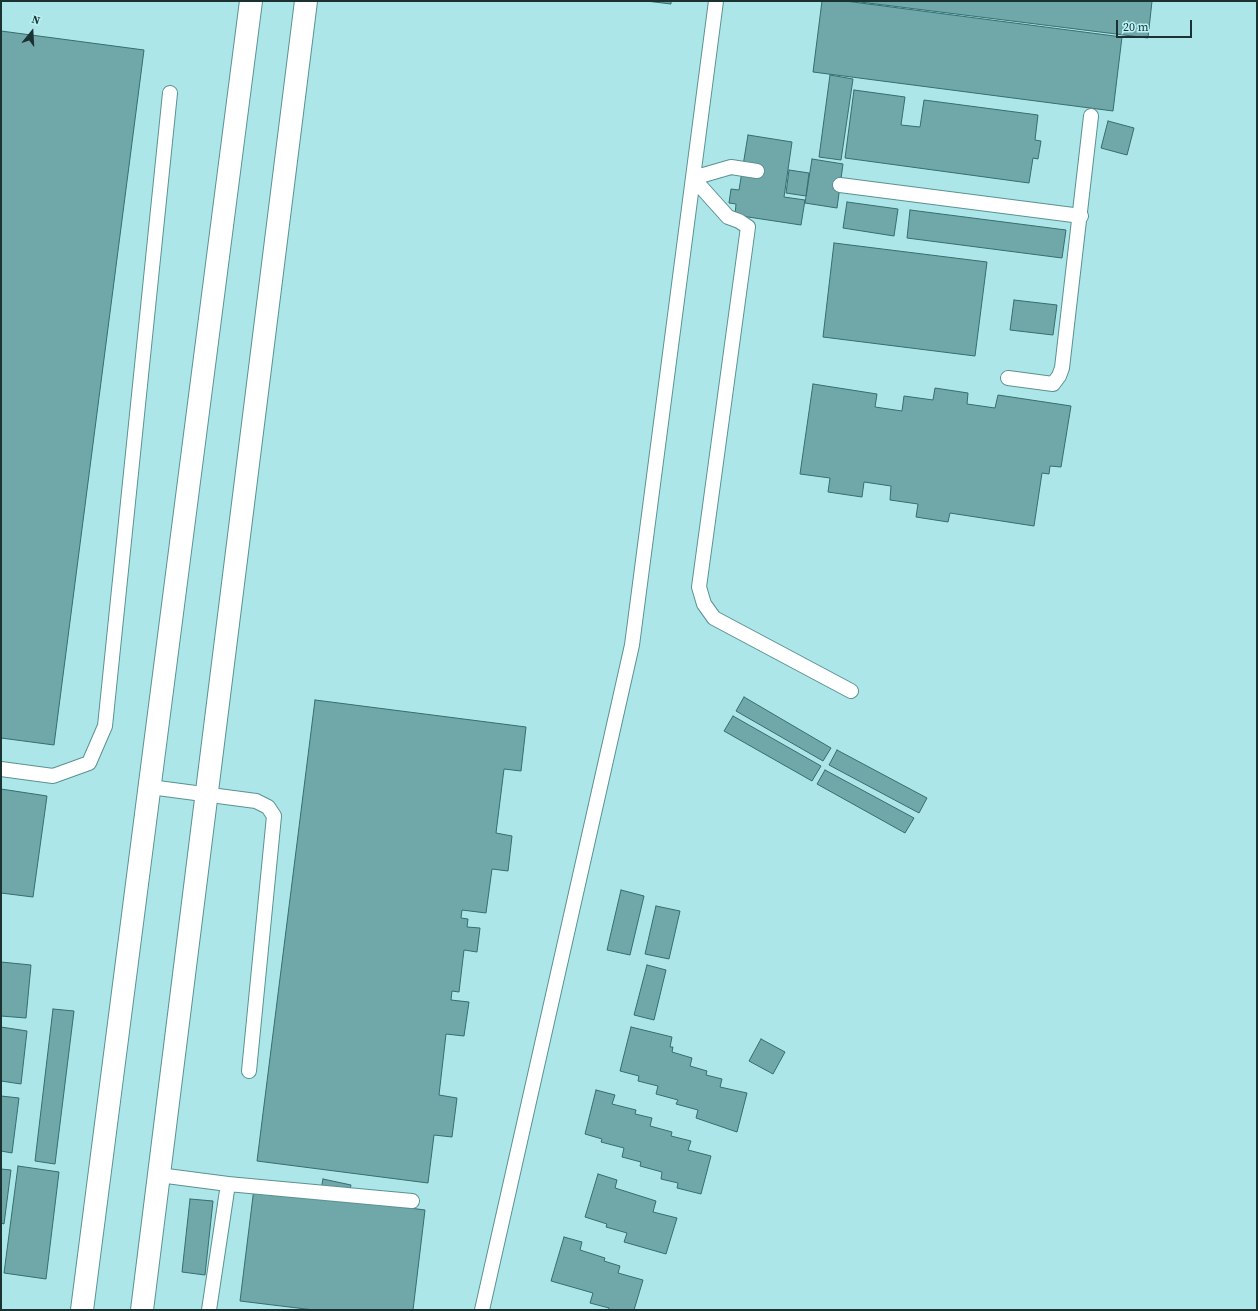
<!DOCTYPE html>
<style>
body{margin:0}
#map{position:relative;width:1258px;height:1311px;overflow:hidden;background:#ace6e8;font-family:"Source Serif 4",serif}
canvas{display:block}
.frame{position:absolute;inset:0;border:2px solid #1b3233;pointer-events:none}
.north{position:absolute;left:12px;top:12px;width:40px;height:40px;-webkit-text-stroke:3px #b9f3f5;paint-order:stroke;rotate:18deg;font-size:11px;font-weight:700;line-height:16px;text-align:center;color:#1b3233}
.north::after{content:'';display:block;margin:auto;width:14px;height:18px;background:#1b3233;clip-path:polygon(50% 0,100% 100%,50% 72%,0 100%)}
.scale{position:absolute;left:1116px;top:20px;width:76px;height:18px;box-sizing:border-box;border:2px solid #1b3233;border-top:0;padding-left:5px;font-size:12px;line-height:14px;white-space:nowrap;color:#1b3233;-webkit-text-stroke:3px #b9f3f5;paint-order:stroke}
</style>
<div id="map">
<canvas width="1258" height="1311"></canvas>
<div class="frame"></div>
<div class="north">N</div>
<div class="scale">20 m</div>
</div>
<script>
const context = document.querySelector('canvas').getContext('2d');
context.lineJoin = 'round';
function paint(path, color) { context.fillStyle = color; context.fill(path, 'evenodd'); }
const shape = rows => new Path2D(rows.map(r => 'M' + r).join(''));
function strokePath(path, color, width, dash) { context.strokeStyle = color; context.lineWidth = width; context.lineCap = dash ? 'butt' : 'round'; context.setLineDash(dash || []); context.stroke(path); }
const building = shape([
 [646,1,671,1,671,4,646,1],
 [822,1,845,1,1122,37,1113,111,813,72,822,1],
 [852,1,1152,1,1148,38,852,1],
 [1,31,144,50,54,745,1,738,1,31],
 [830,75,853,79,841,160,819,157,830,75],
 [854,90,905,97,901,125,920,127,924,100,1038,115,1035,140,1041,141,1038,159,1033,158,1029,183,845,158,854,90],
 [1108,121,1134,128,1127,155,1101,148,1108,121],
 [748,135,792,142,784,197,805,200,801,225,735,215,736,204,729,203,731,189,739,190,748,135],
 [812,159,843,164,837,208,805,203,812,159],
 [789,170,809,173,806,196,786,193,789,170],
 [847,202,898,209,894,236,843,228,847,202],
 [910,210,1066,230,1062,258,907,238,910,210],
 [834,243,987,262,975,356,823,337,834,243],
 [1014,300,1057,305,1053,335,1010,330,1014,300],
 [813,384,877,394,875,407,902,411,904,396,933,400,935,388,968,393,967,404,995,408,998,395,1071,406,1061,467,1050,466,1049,474,1042,473,1034,526,950,513,948,522,916,517,918,504,890,500,891,486,864,482,862,497,828,492,830,478,800,474,813,384],
 [744,697,831,748,823,761,736,711,744,697],
 [315,700,526,727,521,771,504,769,496,833,512,836,508,871,492,869,486,913,462,910,461,918,468,919,467,927,480,928,477,952,464,950,459,992,452,991,451,1000,469,1002,464,1036,446,1034,439,1095,457,1098,452,1137,434,1135,428,1183,257,1161,315,700],
 [733,716,821,766,812,781,724,731,733,716],
 [837,750,927,798,919,813,829,765,837,750],
 [825,770,914,818,905,833,817,784,825,770],
 [1,789,47,796,33,897,1,893,1,789],
 [621,890,644,896,630,955,607,950,621,890],
 [656,906,680,911,669,959,645,954,656,906],
 [1,962,31,965,26,1018,1,1016,1,962],
 [647,965,666,970,654,1020,634,1015,647,965],
 [53,1009,74,1011,55,1164,35,1161,53,1009],
 [1,1027,27,1031,21,1084,1,1081,1,1027],
 [631,1027,672,1037,670,1047,673,1047,672,1052,692,1058,690,1066,707,1071,706,1075,722,1079,720,1087,747,1093,737,1132,696,1118,698,1110,676,1104,678,1100,656,1094,658,1086,638,1081,639,1076,620,1071,631,1027],
 [761,1039,785,1052,773,1074,749,1061,761,1039],
 [596,1090,615,1095,612,1104,636,1110,635,1114,652,1118,650,1126,672,1132,671,1136,691,1141,688,1150,711,1156,701,1194,677,1188,678,1183,661,1179,662,1172,640,1166,641,1162,622,1157,624,1148,601,1142,602,1139,585,1134,596,1090],
 [1,1096,19,1098,12,1153,1,1151,1,1096],
 [18,1166,59,1172,46,1279,4,1273,18,1166],
 [1,1169,11,1170,4,1224,1,1223,1,1169],
 [598,1174,617,1180,615,1188,656,1201,653,1212,677,1218,666,1254,624,1242,627,1233,606,1227,607,1224,585,1217,598,1174],
 [323,1179,351,1185,349,1194,321,1189,323,1179],
 [254,1188,425,1210,413,1310,314,1310,240,1301,254,1188],
 [190,1199,213,1201,205,1275,182,1272,190,1199],
 [564,1237,582,1242,580,1250,605,1258,604,1261,620,1266,618,1273,643,1280,634,1310,608,1310,609,1308,590,1303,593,1293,551,1281,564,1237]
]);
paint(building, '#70a8aa');
strokePath(building, '#366d6f', 1);
const service = shape([
 [757,171,731,167,693,178,728,217,739,221,748,227,699,587,704,604,714,618,851,691],
 [840,185,1081,216],
 [1008,378,1053,384,1059,376,1062,368,1091,116],
 [1,769,53,776,89,763,105,726,170,93],
 [150,787,256,801,268,807,274,816,249,1071],
 [159,1175,228,1184,209,1310],
 [228,1184,412,1201],
 [482,1310,632,645,716,1]
]);
const tertiary = shape([
 [82,1310,251,1],
 [142,1310,306,1]
]);
strokePath(service, '#5a9293', 16);
strokePath(tertiary, '#5a9293', 24);
strokePath(service, '#fff', 14);
strokePath(tertiary, '#fff', 22);
</script>
